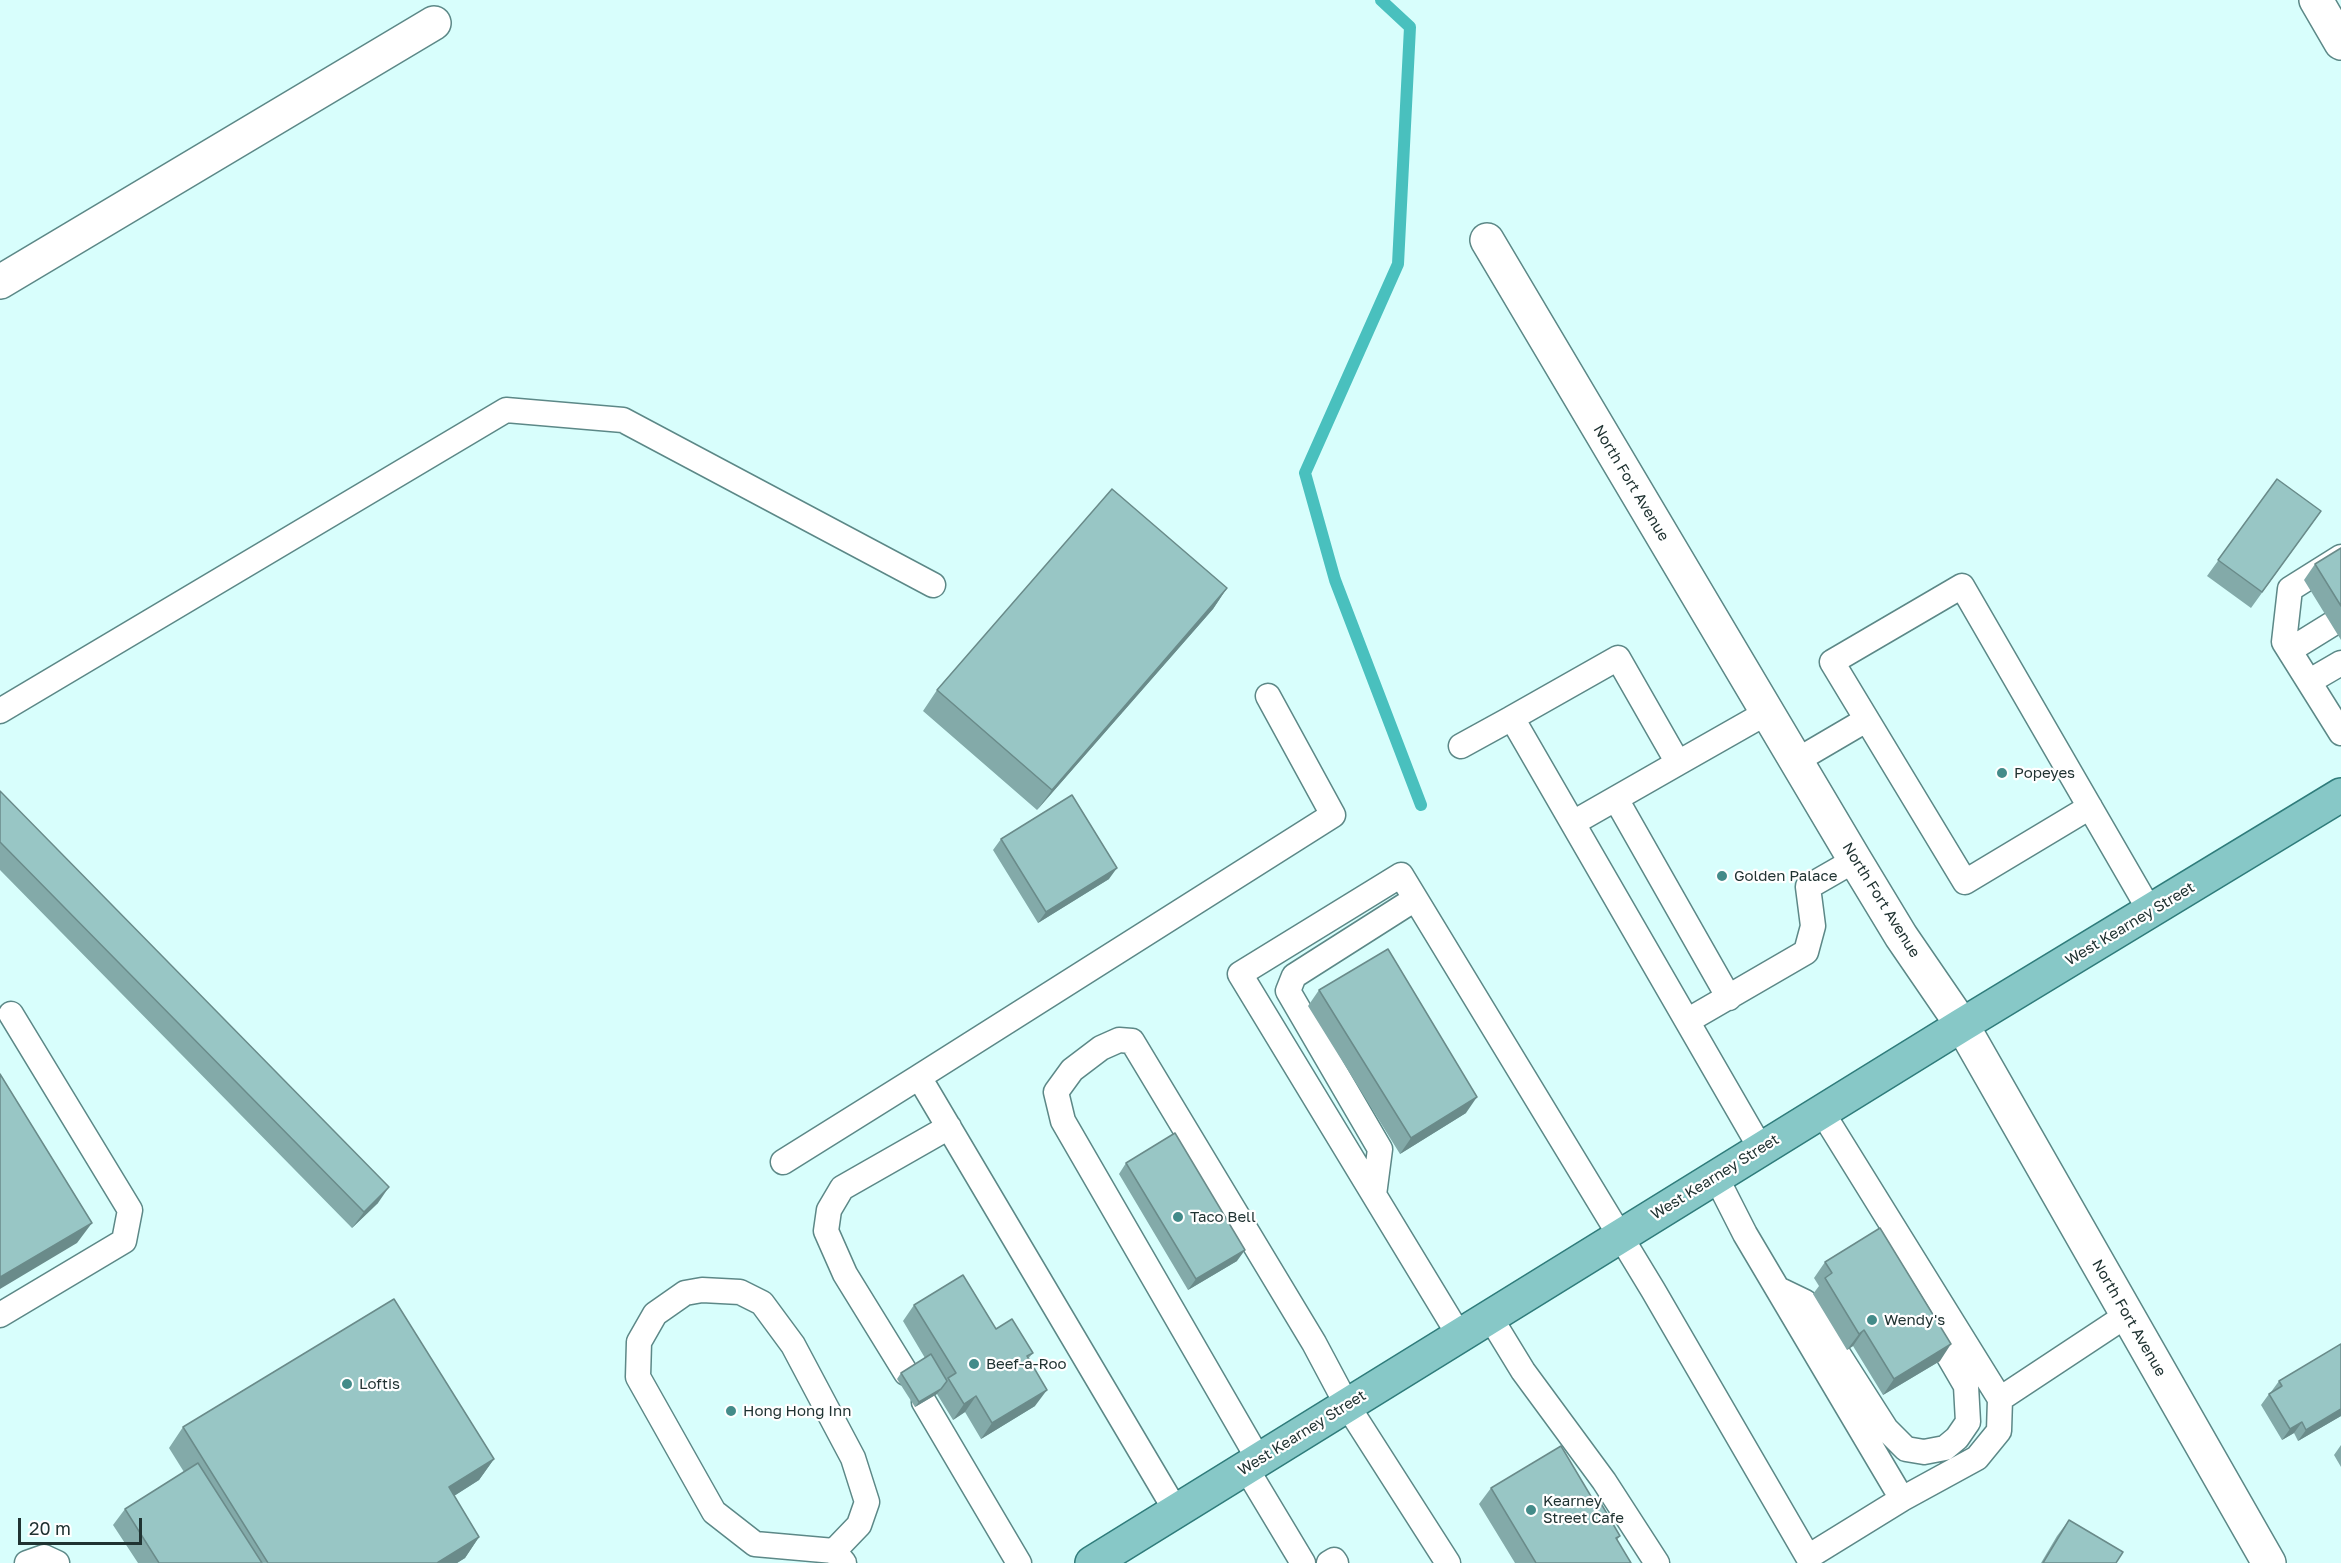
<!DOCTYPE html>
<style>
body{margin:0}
#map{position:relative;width:2341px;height:1563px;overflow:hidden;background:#d8fefc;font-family:"Golos Text",sans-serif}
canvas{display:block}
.scale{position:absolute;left:18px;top:1518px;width:124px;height:27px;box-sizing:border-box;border:3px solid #203332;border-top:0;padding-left:8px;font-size:18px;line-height:21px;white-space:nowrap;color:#203332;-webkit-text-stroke:4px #fff;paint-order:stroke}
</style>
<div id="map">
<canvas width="2341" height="1563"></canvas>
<div class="scale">20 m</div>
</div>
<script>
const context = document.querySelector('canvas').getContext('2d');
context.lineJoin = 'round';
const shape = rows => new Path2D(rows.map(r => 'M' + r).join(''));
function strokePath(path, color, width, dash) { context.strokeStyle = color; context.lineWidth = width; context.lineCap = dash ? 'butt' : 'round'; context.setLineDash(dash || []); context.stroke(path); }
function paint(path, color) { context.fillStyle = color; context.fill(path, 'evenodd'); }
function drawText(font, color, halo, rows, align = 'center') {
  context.font = font + ' "Golos Text",sans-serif'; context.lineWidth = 4.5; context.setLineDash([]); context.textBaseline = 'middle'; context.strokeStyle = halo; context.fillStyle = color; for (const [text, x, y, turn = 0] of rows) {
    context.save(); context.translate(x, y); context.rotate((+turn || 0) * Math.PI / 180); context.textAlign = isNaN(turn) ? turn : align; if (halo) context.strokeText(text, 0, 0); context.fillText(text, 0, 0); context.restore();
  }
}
strokePath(shape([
 [1381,0,1410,27,1398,264,1305,473,1335,580,1421,805]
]), '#49c0be', 12);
const lane = shape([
 [2341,557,2290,589,2284,642,2341,733],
 [2290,650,2332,624],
 [2310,681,2341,663],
 [0,711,506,410,623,420,933,585],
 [1461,746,1512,718],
 [1796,761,1866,720],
 [1616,799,1729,998],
 [2090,807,1965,882,1832,662,1962,586,2150,911],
 [1573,823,1678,763],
 [1687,1021,1806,952,1813,926,1808,887,1855,860],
 [1761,1149,1512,718,1618,658,1678,763,1766,713],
 [783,1162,919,1077],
 [1716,1177,1745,1234,1902,1499],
 [1374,1195,1380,1149,1288,991,1294,976,1415,899],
 [1778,1289,1805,1302,1886,1429,1906,1449,1924,1452,1945,1448,1957,1438,1968,1422,1966,1386,1930,1324],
 [0,1315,124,1241,130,1210,11,1014],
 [1490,1317,1523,1371,1604,1481,1657,1563],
 [1459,1335,1240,974,1401,875,1653,1290,1808,1557,1902,1499,1977,1458,1999,1431,2000,1399,1822,1112],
 [906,1373,845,1274,826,1231,829,1210,842,1188,949,1127],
 [2000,1399,2127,1315],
 [924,1402,1019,1563],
 [1259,1460,1063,1121,1056,1092,1072,1070,1101,1048,1119,1040,1132,1041,1314,1343,1347,1405,1448,1563],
 [1246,1468,1303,1563],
 [1176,1511,919,1077,1333,815,1268,696],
 [834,1551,859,1525,867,1502,853,1458,793,1345,762,1303,740,1292,702,1290,685,1293,655,1314,639,1342,638,1377,714,1512,755,1544,834,1551,844,1563],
 [27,1563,44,1557,57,1563],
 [1329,1563,1334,1560,1336,1563]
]);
const street = shape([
 [2316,0,2341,43],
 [1487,240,1855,860,1901,936,1962,1025,2269,1563],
 [0,282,434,23]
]);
const primary = shape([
 [1092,1563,1962,1025,2341,795]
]);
strokePath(lane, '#5c8887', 27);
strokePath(street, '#5c8887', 36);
strokePath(primary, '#2f7c7b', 36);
strokePath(lane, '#fff', 24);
strokePath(street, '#fff', 33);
strokePath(primary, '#87c8c7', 33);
paint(shape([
 [2277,479,2321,511,2251,608,2207,576],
 [2341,548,2341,640,2304,580,2315,564],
 [1227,588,1213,609,1037,810,923,711,937,690],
 [0,791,378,1203,352,1228,0,870],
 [1001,839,1109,879,1038,923,993,850],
 [1319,990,1466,1113,1400,1154,1308,1006],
 [1126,1163,1237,1261,1188,1290,1119,1174],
 [1825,1262,1940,1361,1883,1395,1853,1346,1847,1350,1813,1294,1819,1286,1814,1278],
 [914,1305,996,1329,1033,1353,1028,1359,1035,1406,981,1439,965,1412,953,1420,937,1394,915,1407,897,1379,901,1373,925,1358,903,1321],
 [2341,1344,2341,1416,2298,1441,2294,1433,2282,1440,2261,1405,2269,1394,2272,1392,2271,1392,2279,1381],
 [183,1427,494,1459,479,1480,454,1496,479,1537,465,1558,457,1563,138,1563,113,1525,125,1509,184,1472,169,1448],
 [2341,1445,2341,1467,2334,1455],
 [1491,1488,1595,1503,1620,1536,1617,1540,1631,1563,1515,1563,1479,1504],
 [2069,1520,2116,1563,2041,1563,2057,1536]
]), '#83aaa9');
paint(shape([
 [1227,588,1213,609,1037,810,1052,790],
 [1117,868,1109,879,1038,923,1046,912],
 [1477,1097,1466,1113,1400,1154,1411,1138],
 [389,1187,378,1203,352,1228,364,1212],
 [92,1223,77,1243,0,1289,0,1277],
 [1245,1250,1237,1261,1188,1290,1196,1279],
 [1864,1330,1853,1346,1847,1350,1859,1334],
 [1951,1344,1940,1361,1883,1395,1894,1379],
 [941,1389,937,1394,915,1407,919,1402],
 [1047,1390,1035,1406,981,1439,992,1423],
 [976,1396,965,1412,953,1420,964,1404],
 [2341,1409,2341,1416,2298,1441,2306,1430],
 [2302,1422,2294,1433,2282,1440,2290,1429],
 [494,1459,479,1480,435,1508,449,1487],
 [479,1537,465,1558,457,1563,437,1563]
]), '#6a8b8a');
const building = shape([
 [2277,479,2321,511,2262,592,2218,560,2277,479],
 [1112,489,1227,588,1052,790,937,690,1112,489],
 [2341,548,2341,606,2315,564,2341,548],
 [0,791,389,1187,364,1212,0,842,0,791],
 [1072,795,1117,868,1046,912,1001,839,1072,795],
 [1388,949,1477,1097,1411,1138,1319,990,1388,949],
 [0,1074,92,1223,0,1277,0,1074],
 [1175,1133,1245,1250,1196,1279,1126,1163,1175,1133],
 [1880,1228,1951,1344,1894,1379,1864,1330,1859,1334,1825,1278,1832,1273,1825,1262,1880,1228],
 [963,1275,996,1329,1012,1319,1033,1353,1027,1356,1047,1390,992,1423,976,1396,964,1404,948,1378,956,1373,914,1305,963,1275],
 [394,1299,494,1459,449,1487,479,1537,437,1563,268,1563,183,1427,394,1299],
 [2341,1344,2341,1409,2306,1430,2302,1422,2290,1429,2269,1394,2282,1386,2279,1381,2341,1344],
 [931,1354,947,1381,941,1389,919,1402,901,1373,931,1354],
 [1561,1446,1595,1503,1599,1500,1620,1536,1616,1538,1631,1563,1536,1563,1491,1488,1561,1446],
 [198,1463,262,1563,159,1563,125,1509,198,1463],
 [2069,1520,2123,1552,2116,1563,2043,1563,2069,1520]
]);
paint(building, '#98c6c5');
strokePath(building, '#6a8b8a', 1.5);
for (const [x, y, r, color] of [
 [2002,773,6,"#438b89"],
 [1722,876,6,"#438b89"],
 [1178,1217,6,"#438b89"],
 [1872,1320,6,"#438b89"],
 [974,1364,6,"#438b89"],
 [347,1384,6,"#438b89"],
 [731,1411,6,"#438b89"],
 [1531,1510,6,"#438b89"]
]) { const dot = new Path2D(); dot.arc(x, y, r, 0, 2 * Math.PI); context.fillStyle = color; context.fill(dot); strokePath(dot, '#fff', 2); }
drawText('15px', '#203332', '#fff', [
 ["North Fort Avenue",1631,483,59],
 ["North Fort Avenue",1881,900,58],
 ["West Kearney Street",2130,924,-31],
 ["West Kearney Street",1715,1177,-32],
 ["North Fort Avenue",2129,1318,60],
 ["West Kearney Street",1302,1433,-32]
]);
drawText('15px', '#203332', '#fff', [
 ["Popeyes",2014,773],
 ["Golden Palace",1734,876],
 ["Taco Bell",1190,1217],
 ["Wendy's",1884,1320],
 ["Beef-a-Roo",986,1364],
 ["Loftis",359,1384],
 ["Hong Hong Inn",743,1411],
 ["Kearney",1543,1501],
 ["Street Cafe",1543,1518]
], 'left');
</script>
